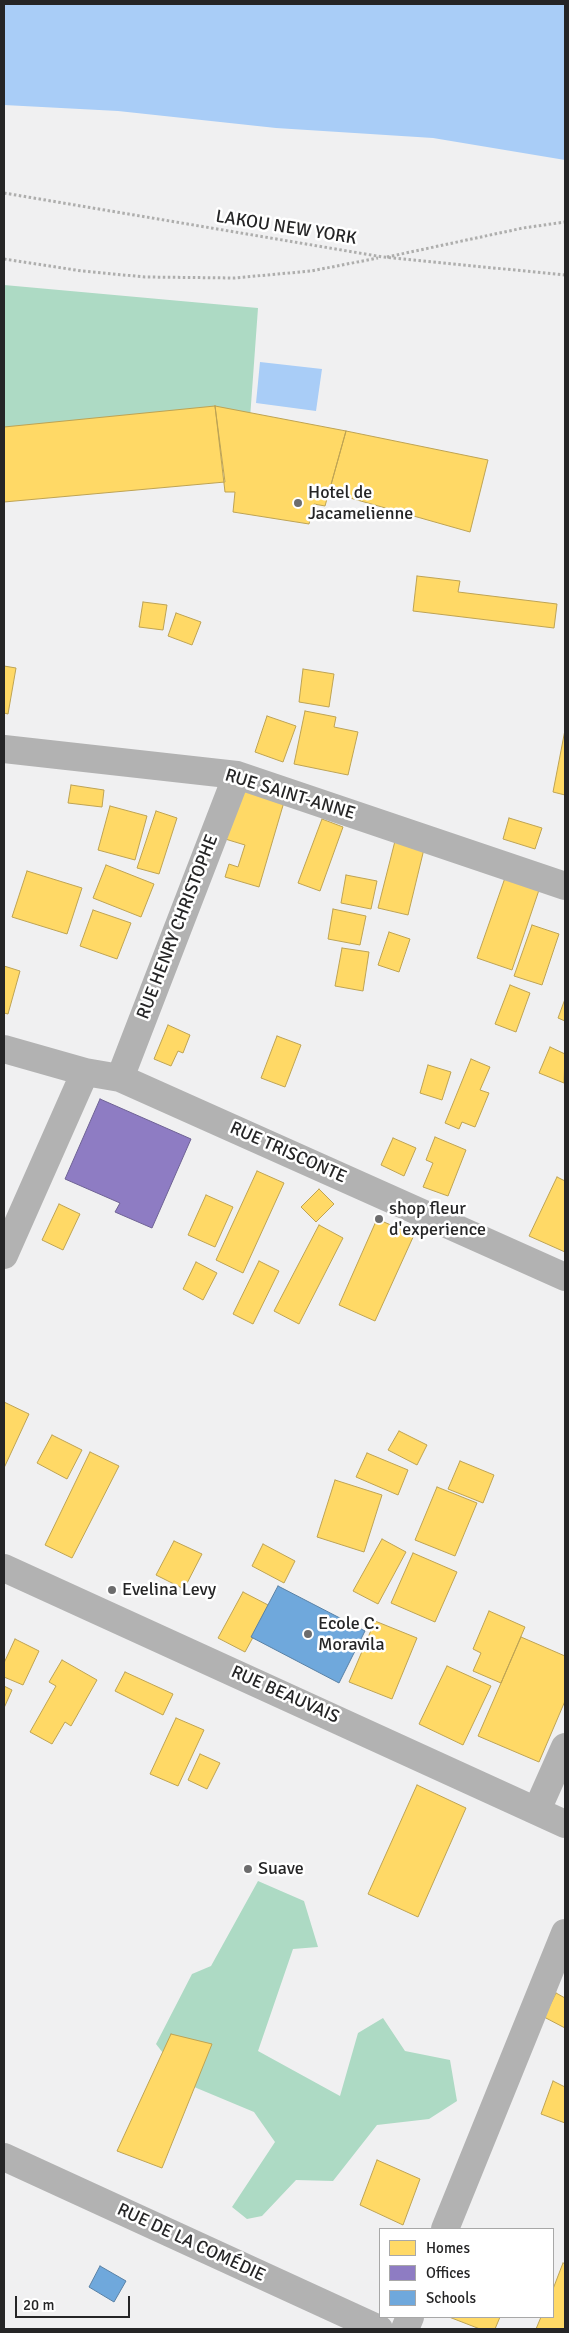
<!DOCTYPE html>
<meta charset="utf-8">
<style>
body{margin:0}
#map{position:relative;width:569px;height:2333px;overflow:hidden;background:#f0f0f1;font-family:Signika,sans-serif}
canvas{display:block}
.frame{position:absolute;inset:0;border:5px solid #252526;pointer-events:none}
.legend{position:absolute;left:379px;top:2228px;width:175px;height:90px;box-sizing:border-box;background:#fff;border:1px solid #a8a8a8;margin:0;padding:6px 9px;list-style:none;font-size:15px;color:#252526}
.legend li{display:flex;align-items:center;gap:10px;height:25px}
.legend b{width:25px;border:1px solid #a8a8a8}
.scale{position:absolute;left:15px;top:2296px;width:115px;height:22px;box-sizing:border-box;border:2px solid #252526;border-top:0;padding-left:6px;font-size:15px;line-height:18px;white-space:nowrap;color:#252526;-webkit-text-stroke:4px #fff;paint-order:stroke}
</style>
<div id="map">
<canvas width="569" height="2333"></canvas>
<div class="frame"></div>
<ul class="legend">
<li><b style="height:14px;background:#ffd966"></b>Homes</li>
<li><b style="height:14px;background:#8e7cc3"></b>Offices</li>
<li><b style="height:14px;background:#6fa8dc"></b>Schools</li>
</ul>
<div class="scale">20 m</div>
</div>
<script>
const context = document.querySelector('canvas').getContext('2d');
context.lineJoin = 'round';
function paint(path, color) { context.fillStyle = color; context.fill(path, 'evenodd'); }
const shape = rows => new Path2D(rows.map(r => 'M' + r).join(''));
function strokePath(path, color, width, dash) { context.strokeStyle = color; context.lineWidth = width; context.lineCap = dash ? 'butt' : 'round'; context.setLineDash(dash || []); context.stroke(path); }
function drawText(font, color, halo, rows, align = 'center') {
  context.font = font + ' Signika,sans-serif'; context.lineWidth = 5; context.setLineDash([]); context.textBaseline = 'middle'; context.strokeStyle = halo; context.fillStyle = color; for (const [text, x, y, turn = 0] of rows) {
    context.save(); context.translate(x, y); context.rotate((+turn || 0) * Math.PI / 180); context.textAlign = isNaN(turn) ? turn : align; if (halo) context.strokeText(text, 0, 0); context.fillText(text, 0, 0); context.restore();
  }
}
paint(shape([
 [4,285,258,308,248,446,21,455,4,462],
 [258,1881,304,1901,318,1947,293,1949,258,2051,340,2096,358,2033,383,2018,405,2051,450,2060,457,2101,429,2119,377,2125,333,2181,296,2180,262,2216,247,2219,232,2207,275,2142,254,2112,187,2084,156,2044,192,1974,211,1966]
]), '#addac4');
paint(shape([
 [4,4,565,4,565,160,433,138,276,128,118,111,4,105],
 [260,362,322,369,316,411,256,403]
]), '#a9cdf7');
const homes = shape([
 [215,406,346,431,325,506,314,504,309,524,233,512,235,492,225,492,215,406],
 [215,406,225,482,4,502,4,427,215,406],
 [346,431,488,460,470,532,329,492,346,431],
 [417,576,460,581,458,592,557,604,554,628,413,611,417,576],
 [143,602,167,605,163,630,139,627,143,602],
 [176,613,201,622,192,645,168,636,176,613],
 [4,666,16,668,8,714,4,713,4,666],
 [303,669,334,674,329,707,299,702,303,669],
 [305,711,336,717,334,727,358,732,348,775,294,764,305,711],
 [267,716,296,726,283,762,255,752,267,716],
 [565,730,565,795,553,792,565,730],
 [71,785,104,790,102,807,68,803,71,785],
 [227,785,284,802,259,887,225,877,229,864,238,867,245,845,212,835,227,785],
 [110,806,147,816,135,860,98,850,110,806],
 [156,811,177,818,159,874,137,868,156,811],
 [509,818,542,828,535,849,503,839,509,818],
 [322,819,343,827,320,891,298,883,322,819],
 [395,841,424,849,408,915,378,908,395,841],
 [106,865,154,884,141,917,93,898,106,865],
 [27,871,82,888,67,934,12,917,27,871],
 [346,875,377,881,371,909,341,903,346,875],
 [506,875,540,887,512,970,477,958,506,875],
 [333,909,366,916,360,945,328,939,333,909],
 [93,910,131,923,117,959,80,946,93,910],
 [532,925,559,934,542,985,514,976,532,925],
 [389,932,410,939,399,972,378,965,389,932],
 [342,948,369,952,363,991,335,986,342,948],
 [4,966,20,971,8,1014,4,1013,4,966],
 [510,985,530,993,516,1032,495,1024,510,985],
 [565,999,565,1021,558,1018,565,999],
 [168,1025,190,1035,183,1053,178,1051,171,1066,154,1059,168,1025],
 [277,1036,301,1045,285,1087,261,1078,277,1036],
 [550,1047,565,1054,564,1083,539,1073,550,1047],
 [471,1059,490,1067,480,1090,489,1093,475,1127,462,1122,459,1129,445,1123,471,1059],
 [428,1065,451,1072,442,1100,420,1093,428,1065],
 [435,1137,466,1150,448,1196,423,1187,433,1163,426,1160,435,1137],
 [393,1138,416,1148,404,1176,381,1165,393,1138],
 [257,1171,284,1183,243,1273,216,1260,257,1171],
 [557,1177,565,1181,565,1252,529,1236,557,1177],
 [319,1189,334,1204,316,1222,301,1207,319,1189],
 [206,1195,233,1207,215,1247,188,1235,206,1195],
 [59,1204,80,1214,63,1250,42,1240,59,1204],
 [377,1219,414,1235,375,1321,339,1305,377,1219],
 [319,1225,343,1238,299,1324,274,1311,319,1225],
 [259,1261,279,1271,253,1324,233,1314,259,1261],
 [196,1262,217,1273,203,1300,183,1289,196,1262],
 [4,1402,29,1414,4,1468,4,1402],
 [399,1431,427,1445,417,1465,388,1450,399,1431],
 [52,1435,82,1450,67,1479,37,1463,52,1435],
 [90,1452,119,1466,72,1558,45,1545,90,1452],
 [367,1453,408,1470,398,1495,356,1477,367,1453],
 [460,1461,494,1475,483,1503,448,1489,460,1461],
 [335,1480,382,1495,364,1552,317,1537,335,1480],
 [437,1487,477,1503,455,1556,415,1540,437,1487],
 [382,1539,406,1552,378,1604,353,1591,382,1539],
 [174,1541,202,1554,184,1589,156,1575,174,1541],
 [263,1544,295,1561,284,1583,252,1566,263,1544],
 [413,1553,457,1572,435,1622,391,1603,413,1553],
 [243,1592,270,1606,245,1652,218,1638,243,1592],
 [489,1611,525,1627,501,1683,473,1671,481,1653,473,1649,489,1611],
 [375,1621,417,1638,392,1699,349,1682,375,1621],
 [521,1637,565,1656,565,1701,539,1762,478,1736,521,1637],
 [15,1639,39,1651,23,1685,4,1677,4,1663,15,1639],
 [62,1660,97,1680,71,1726,65,1722,52,1744,30,1732,56,1686,49,1682,62,1660],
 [447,1666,491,1686,463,1745,419,1724,447,1666],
 [125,1672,173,1694,163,1715,115,1691,125,1672],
 [4,1686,12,1690,4,1708,4,1686],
 [176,1718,204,1730,178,1786,150,1774,176,1718],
 [200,1754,220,1763,207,1789,188,1780,200,1754],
 [417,1785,466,1808,418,1917,368,1894,417,1785],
 [556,1993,565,1998,565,2028,544,2017,556,1993],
 [171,2034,212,2044,162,2168,117,2151,171,2034],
 [553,2081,565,2087,565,2123,541,2114,553,2081],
 [377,2160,420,2179,403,2225,360,2205,377,2160],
 [563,2263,565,2264,565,2329,536,2329,541,2317,553,2317,553,2289,563,2263],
 [449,2317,500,2317,495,2329,480,2329,449,2317]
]);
paint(homes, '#ffd966');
strokePath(homes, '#bea353', 1);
const offices = shape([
 [100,1099,191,1139,152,1228,115,1212,120,1203,65,1179,100,1099]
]);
paint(offices, '#8e7cc3');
strokePath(offices, '#6e6294', 1);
const schools = shape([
 [278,1586,365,1631,339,1683,251,1637,278,1586],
 [100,2266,126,2281,114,2302,89,2287,100,2266]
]);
paint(schools, '#6fa8dc');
strokePath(schools, '#5981a5', 1);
strokePath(shape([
 [4,193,383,257,565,275],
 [387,257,523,228,565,222],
 [4,259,82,271,145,277,234,278,311,271,378,258]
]), '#aeaead', 3, [2.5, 2.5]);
strokePath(shape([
 [4,749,237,775,565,886],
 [4,1049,85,1072,120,1078,565,1277],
 [120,1078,237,775],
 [4,1255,85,1072],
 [4,1568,565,1824],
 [537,1810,565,1747],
 [4,2157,379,2329],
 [445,2229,565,1933],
 [405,2329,410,2317]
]), '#b2b2b2', 28);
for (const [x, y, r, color] of [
 [298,503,5,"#6c6c6d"],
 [379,1219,5,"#6c6c6d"],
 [112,1590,5,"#6c6c6d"],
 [308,1634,5,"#6c6c6d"],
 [248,1869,5,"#6c6c6d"]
]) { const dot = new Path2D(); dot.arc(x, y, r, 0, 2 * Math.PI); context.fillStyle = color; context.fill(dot); strokePath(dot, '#fff', 2); }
drawText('18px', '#252526', '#fff', [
 ["LAKOU NEW YORK",286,228,9],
 ["RUE SAINT-ANNE",290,795,17],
 ["RUE HENRY CHRISTOPHE",178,927,-69],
 ["RUE TRISCONTE",288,1153,24],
 ["RUE BEAUVAIS",285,1695,24],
 ["RUE DE LA COMÉDIE",191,2243,25]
]);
drawText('18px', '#252526', '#fff', [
 ["Hotel de",308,493],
 ["Jacamelienne",308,514],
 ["shop fleur",389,1209],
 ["d'experience",389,1230],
 ["Evelina Levy",122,1590],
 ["Ecole C.",318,1624],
 ["Moravila",318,1645],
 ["Suave",258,1869]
], 'left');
</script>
